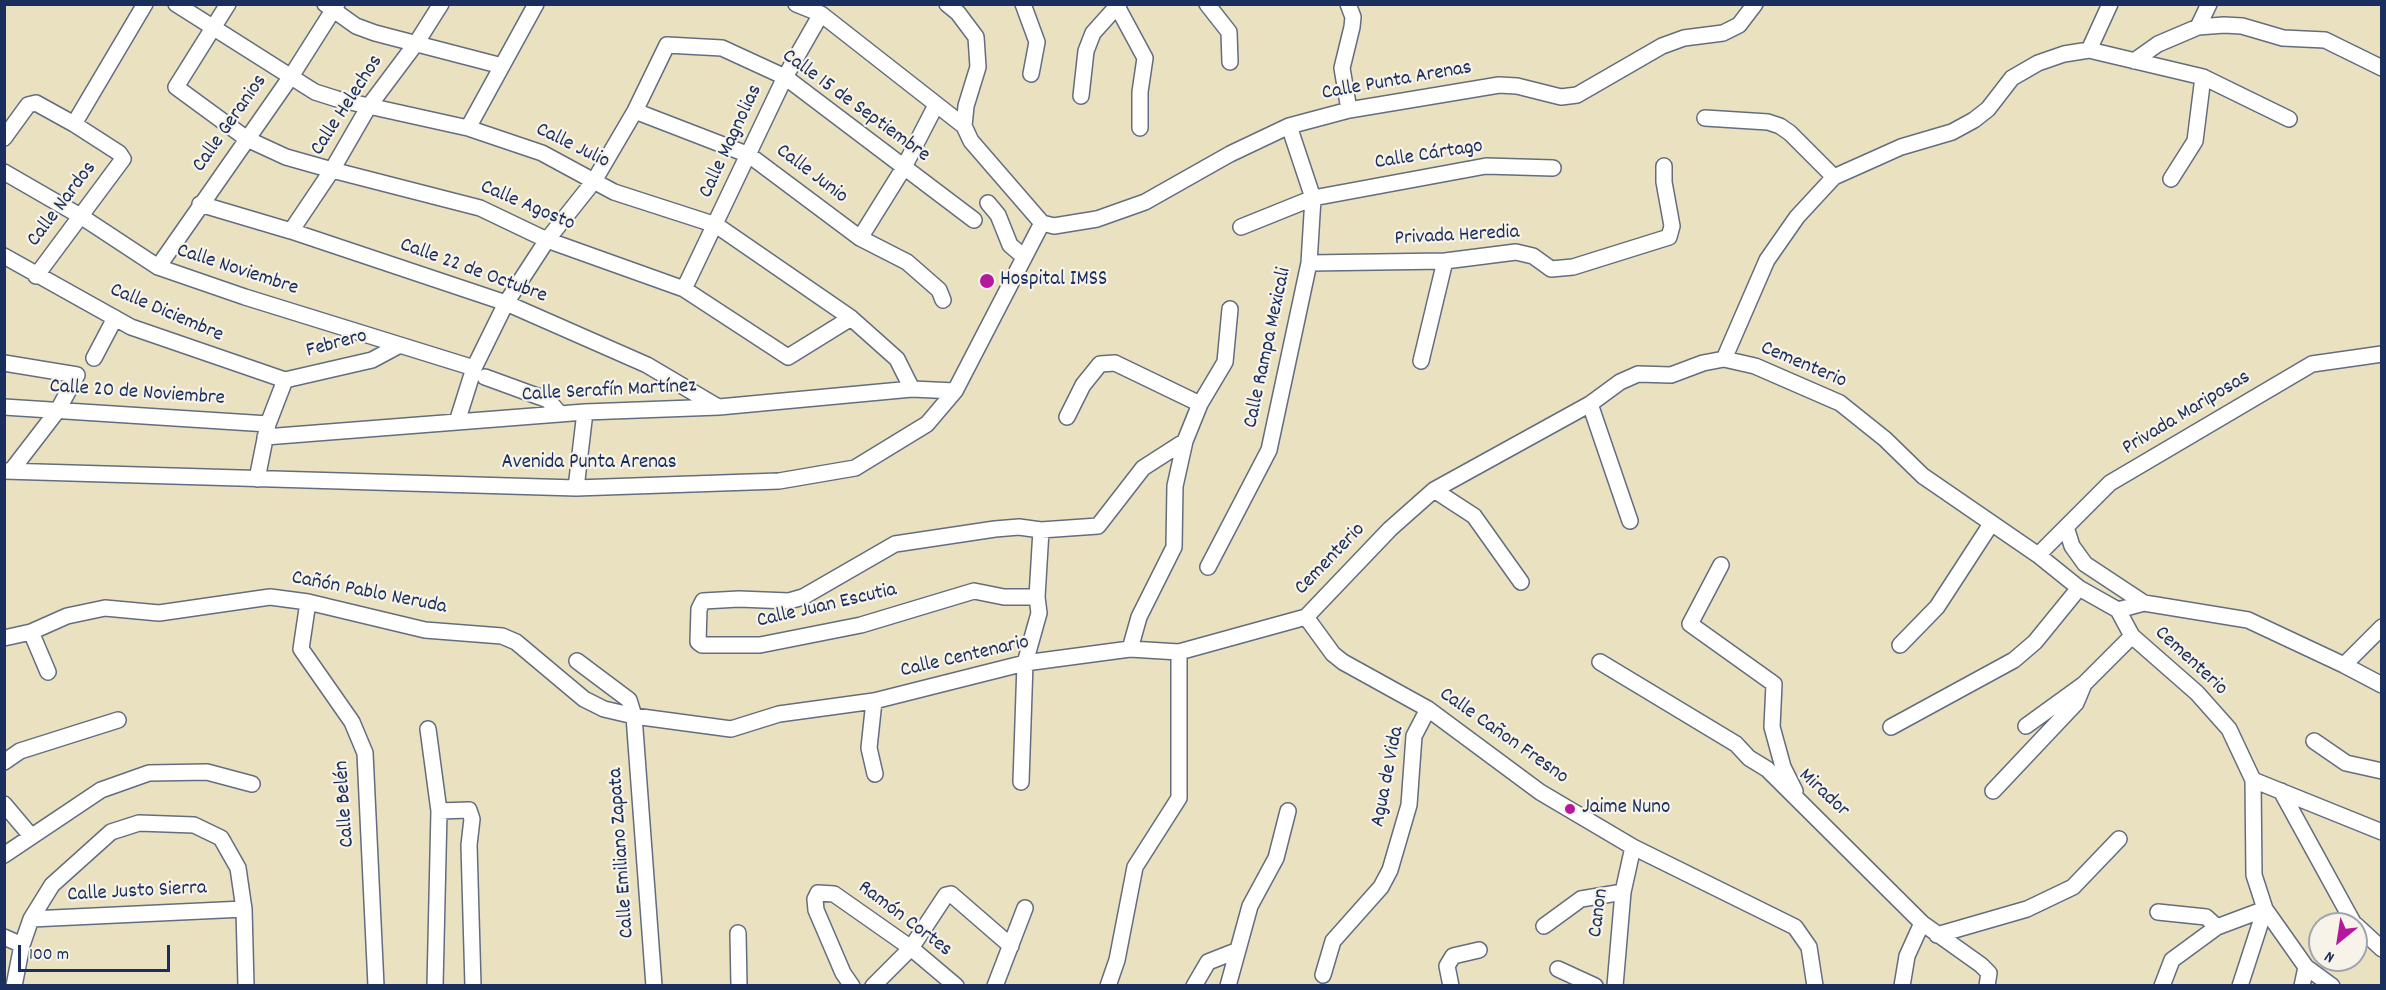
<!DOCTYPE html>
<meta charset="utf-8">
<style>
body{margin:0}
#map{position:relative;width:2386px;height:990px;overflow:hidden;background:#e9e1bf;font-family:Dekko,sans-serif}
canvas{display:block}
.frame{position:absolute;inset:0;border:6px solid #1b2f5e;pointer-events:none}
.north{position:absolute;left:2308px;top:912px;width:60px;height:60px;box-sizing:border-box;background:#f7f3e8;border:2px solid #9fa5b1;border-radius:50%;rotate:210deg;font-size:16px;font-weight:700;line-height:24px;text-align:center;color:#1b2f5e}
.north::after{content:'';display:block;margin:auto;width:21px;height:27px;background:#b5179e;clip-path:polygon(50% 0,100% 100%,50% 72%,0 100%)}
.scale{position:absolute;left:18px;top:945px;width:152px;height:27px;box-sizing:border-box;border:3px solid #1b2f5e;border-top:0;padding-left:8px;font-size:18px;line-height:21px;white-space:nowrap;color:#1b2f5e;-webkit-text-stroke:4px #f7f3e8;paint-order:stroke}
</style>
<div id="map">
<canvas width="2386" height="990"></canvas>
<div class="frame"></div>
<div class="north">N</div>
<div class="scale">100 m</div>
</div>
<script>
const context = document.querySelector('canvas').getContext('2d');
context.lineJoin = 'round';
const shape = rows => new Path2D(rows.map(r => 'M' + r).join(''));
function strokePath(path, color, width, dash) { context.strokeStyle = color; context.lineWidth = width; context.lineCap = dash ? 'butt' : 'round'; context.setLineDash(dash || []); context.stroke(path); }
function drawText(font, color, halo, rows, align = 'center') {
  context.font = font + ' Dekko,sans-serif'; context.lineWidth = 4.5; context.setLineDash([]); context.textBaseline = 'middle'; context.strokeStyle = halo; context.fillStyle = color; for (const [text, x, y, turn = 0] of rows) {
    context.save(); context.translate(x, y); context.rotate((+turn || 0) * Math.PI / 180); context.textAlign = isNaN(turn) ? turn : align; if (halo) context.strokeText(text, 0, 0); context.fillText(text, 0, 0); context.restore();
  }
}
const minor = shape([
 [176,4,315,92,337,99,468,128,542,153,614,192,716,225,851,318,897,359,912,389],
 [228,4,176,87,247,139,286,157,332,170,480,208,547,240,684,289,788,357,851,318],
 [325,4,356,26,375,33,502,66],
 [796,4,821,14,964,126],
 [947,4,958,13,976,37,978,67,966,106,964,126,971,141,1042,223],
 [1023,4,1037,42,1031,74],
 [1207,4,1229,32,1230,62],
 [1348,4,1353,17,1352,27,1342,68,1349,110],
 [1118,8,1145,58,1140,92,1140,128],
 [2198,27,2209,4],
 [2089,50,2110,4],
 [2134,61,2158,44,2198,27,2224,25,2242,26,2283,38,2325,40,2382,68],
 [1081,96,1086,51,1093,33,1119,4],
 [635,111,749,155,860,238,907,262,939,290,943,300],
 [1705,118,1768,122,1780,126,1790,133,1834,177],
 [74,124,145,4],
 [468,128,536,4],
 [4,138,28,105,36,103,74,124,119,153,123,159,36,276],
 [4,172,82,217,158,267,245,297,474,368],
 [2171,179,2195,141,2203,77],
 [988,203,998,215,1010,245,1023,256],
 [200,204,291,231,506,303,647,365,718,407],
 [1042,223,1054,226,1097,219,1145,202,1230,154,1289,126,1349,110,1499,85,1517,86,1561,97,1577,95,1662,46,1684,38,1723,33,1739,25,1755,4],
 [1241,227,1313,198,1486,166,1553,168],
 [291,231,332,170,369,106,417,42,441,4],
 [860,238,903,169,936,105],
 [4,256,131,327,285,380],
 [1309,263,1445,261,1516,252,1533,256,1551,269,1573,267,1669,237,1672,226,1664,182,1664,166],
 [158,267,292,75,337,4],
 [684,289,785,77,821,14],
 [94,358,115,318],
 [1724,359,1767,260,1797,217,1834,177,1901,147,1952,132,1974,120,1988,109,2012,78,2038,63,2064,54,2089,50,2203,77,2289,119],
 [1421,361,1445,261],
 [4,363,77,375,58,410,11,471],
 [485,377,548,400,560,414],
 [285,380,372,360,400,345],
 [1590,404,1630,521],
 [4,407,268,424],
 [1067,417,1083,385,1100,364,1115,363,1200,404],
 [457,422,474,368,506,303,547,240,594,181,635,111,667,45,722,48,785,77,974,220],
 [265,437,585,412,719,407,912,389,955,391],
 [4,471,576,488,779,481,855,468,927,424,955,391,1042,223],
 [257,479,268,424,285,380],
 [576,488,585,412],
 [1434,490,1474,516,1521,582],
 [2066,527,2072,546,2085,564,2144,603],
 [2038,555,2110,483,2312,364,2382,354],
 [1721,565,1690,624,1774,684,1772,727,1783,767,1795,791],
 [1208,567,1269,450,1309,263,1313,198,1289,126],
 [1037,597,1004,597,974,591,861,625,760,645,702,645,698,642,699,609,703,601,739,599,789,601,803,597,895,544,995,529,1019,527,1041,530,1098,526,1143,468,1185,441],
 [308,602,301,649,352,722,365,753,376,986],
 [2118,610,2144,603,2248,620,2344,665,2382,685],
 [1306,617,1390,529,1434,490,1590,404,1620,382,1638,374,1671,375,1703,363,1724,359,1755,366,1840,403,1885,439,1923,476,2038,555,2079,588,2118,610,2132,636,2197,693,2229,729,2253,780,2254,875,2265,909,2306,967,2302,986],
 [1306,617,1333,654,1343,662,1428,709,1540,792,1633,847,1795,927,1809,947,1815,986],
 [31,632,48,672],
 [4,638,31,632,67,616,105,608,159,613,270,597,308,602,425,630,502,636,516,642,584,699,604,709,634,716,731,729,779,714,874,701,1025,663,1130,649,1179,652,1306,617],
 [1900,645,1937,607,1991,524],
 [1130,649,1139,617,1174,547,1175,486,1185,441,1200,404,1225,362,1230,309],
 [577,661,629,700,634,716,654,986],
 [1600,662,1736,744,1749,758,1767,769,1922,923,1981,965,1989,973,1987,986],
 [2344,665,2382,627],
 [874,701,869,748,875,774],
 [2026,726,2084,684,2132,636],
 [1891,727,2014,660,2035,642,2079,588],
 [428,729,439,811,435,986],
 [2314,741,2346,763,2382,771],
 [4,762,20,751,118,720],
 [2253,780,2382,832],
 [1021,782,1025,663,1039,613,1037,597,1041,530],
 [1993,791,2076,703,2084,684],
 [2281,791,2354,924],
 [4,804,31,836],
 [439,811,469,810,472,819,469,845,473,986],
 [4,855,101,790,149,773,207,772,252,784],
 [2158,912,2206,917,2217,927],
 [31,919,244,909],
 [2356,925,2382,949],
 [1544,926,1581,899,1623,892],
 [738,933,739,986],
 [1937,935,2027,909,2073,887,2119,839],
 [4,937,22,945],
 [2306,967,2332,986],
 [1558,969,1595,986],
 [1323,975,1333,941,1381,887,1390,870,1409,805,1414,736,1428,709],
 [14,986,22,945,31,919,52,885,111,832,139,823,194,825,221,838,238,868,244,909,246,986],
 [852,986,843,973,816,910,815,899,818,893,834,894,911,948,956,986],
 [873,986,911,948,946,895,951,894,1011,946],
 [995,986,1025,908],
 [1108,986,1117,960,1135,867,1179,798,1179,652],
 [1194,986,1208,962,1236,951],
 [1228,986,1250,906,1276,858,1288,811],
 [1451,986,1447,966,1453,956,1479,950],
 [1615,986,1623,892,1633,847],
 [1902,986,1907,956,1922,923],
 [2162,986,2172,960,2217,927,2265,909],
 [2240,986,2265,909]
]);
strokePath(minor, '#636d80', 18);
strokePath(minor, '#fff', 15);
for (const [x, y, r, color] of [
 [987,281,8,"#b5179e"],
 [1570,809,6,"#b5179e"]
]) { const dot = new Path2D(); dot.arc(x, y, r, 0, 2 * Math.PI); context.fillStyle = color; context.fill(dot); strokePath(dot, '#f7f3e8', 2); }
drawText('21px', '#1b2f5e', '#f7f3e8', [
 ["Calle Punta Arenas",1397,82,-10],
 ["Calle Helechos",348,106,-57],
 ["Calle 15 de Septiembre",855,107,36],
 ["Calle Geranios",231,124,-55],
 ["Calle Magnolias",732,142,-65],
 ["Calle Julio",572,147,26],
 ["Calle Cártago",1429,156,-9],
 ["Calle Junio",811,175,37],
 ["Calle Nardos",63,205,-53],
 ["Calle Agosto",527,207,23],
 ["Privada Heredia",1457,237,-3],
 ["Calle Noviembre",237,271,18],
 ["Calle 22 de Octubre",473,272,20],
 ["Calle Diciembre",166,314,23],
 ["Febrero",337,345,-15],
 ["Calle Rampa Mexicali",1269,348,-78],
 ["Cementerio",1803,366,23],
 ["Calle Serafín Martínez",609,392,-3],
 ["Calle 20 de Noviembre",137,394,4],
 ["Privada Mariposas",2187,414,-31],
 ["Avenida Punta Arenas",589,464],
 ["Cementerio",1331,560,-46],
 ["Cañón Pablo Neruda",369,594,11],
 ["Calle Juan Escutia",827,607,-13],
 ["Calle Centenario",965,658,-13],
 ["Cementerio",2190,662,43],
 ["Calle Cañon Fresno",1503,737,35],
 ["Agua de Vida",1389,777,-79],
 ["Mirador",1823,794,43],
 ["Calle Belén",346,804,-94],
 ["Calle Emiliano Zapata",623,853,-94],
 ["Calle Justo Sierra",137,893,-3],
 ["Canon",1600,913,-83],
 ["Ramón Cortes",904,920,37]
]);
drawText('21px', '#1b2f5e', '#f7f3e8', [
 ["Hospital IMSS",1000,281],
 ["Jaime Nuno",1582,809]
], 'left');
</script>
